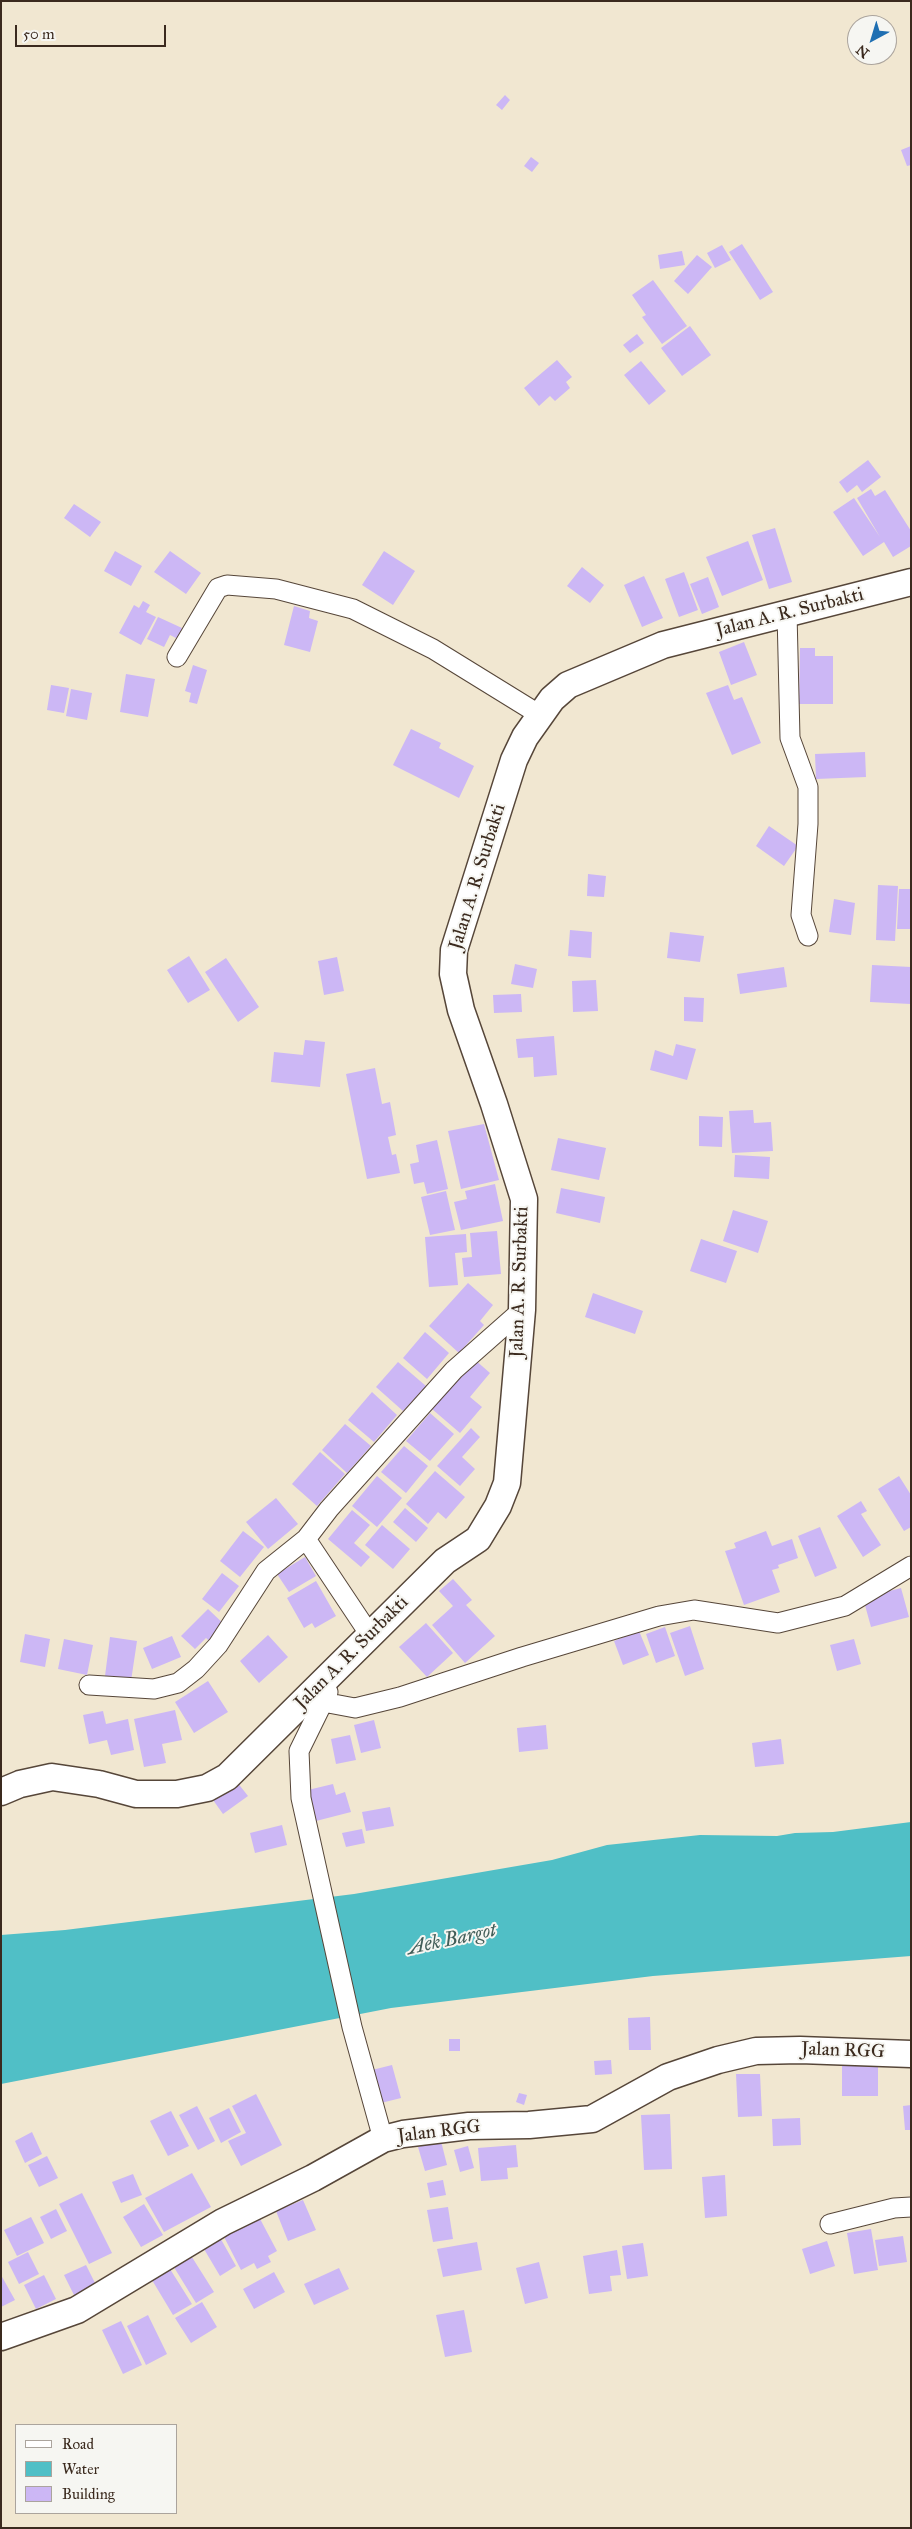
<!DOCTYPE html>
<style>
body{margin:0}
#map{position:relative;width:912px;height:2529px;overflow:hidden;background:#f1e7d1;font-family:"IM FELL Great Primer",serif}
canvas{display:block}
.frame{position:absolute;inset:0;border:2px solid #3b2a1e;pointer-events:none}
.legend{position:absolute;left:15px;top:2424px;width:162px;height:90px;box-sizing:border-box;background:#f6f6f2;border:1px solid #aba49d;margin:0;padding:6px 9px;list-style:none;font-size:15px;color:#3b2a1e}
.legend li{display:flex;align-items:center;gap:10px;height:25px}
.legend b{width:25px;border:1px solid #aba49d}
.north{position:absolute;left:847px;top:15px;width:50px;height:50px;box-sizing:border-box;background:#f6f6f2;border:1px solid #aba49d;border-radius:50%;rotate:219deg;font-size:14px;font-weight:700;line-height:20px;text-align:center;color:#3b2a1e}
.north::after{content:'';display:block;margin:auto;width:18px;height:22px;background:#1f6fb2;clip-path:polygon(50% 0,100% 100%,50% 72%,0 100%)}
.scale{position:absolute;left:15px;top:25px;width:151px;height:22px;box-sizing:border-box;border:2px solid #3b2a1e;border-top:0;padding-left:6px;font-size:15px;line-height:18px;white-space:nowrap;color:#3b2a1e;-webkit-text-stroke:4px #f6f6f2;paint-order:stroke}
</style>
<div id="map">
<canvas width="912" height="2529"></canvas>
<div class="frame"></div>
<ul class="legend">
<li><b style="height:6px;background:#fff"></b>Road</li>
<li><b style="height:14px;background:#50bfc6"></b>Water</li>
<li><b style="height:14px;background:#ccb7f5"></b>Building</li>
</ul>
<div class="north">N</div>
<div class="scale">50 m</div>
</div>
<script>
const context = document.querySelector('canvas').getContext('2d');
context.lineJoin = 'round';
function paint(path, color) { context.fillStyle = color; context.fill(path, 'evenodd'); }
const shape = rows => new Path2D(rows.map(r => 'M' + r).join(''));
function strokePath(path, color, width, dash) { context.strokeStyle = color; context.lineWidth = width; context.lineCap = dash ? 'butt' : 'round'; context.setLineDash(dash || []); context.stroke(path); }
function drawText(font, color, halo, rows, align = 'center') {
  context.font = font + ' "IM FELL Great Primer",serif'; context.lineWidth = 4; context.setLineDash([]); context.textBaseline = 'middle'; context.strokeStyle = halo; context.fillStyle = color; for (const [text, x, y, turn = 0] of rows) {
    context.save(); context.translate(x, y); context.rotate((+turn || 0) * Math.PI / 180); context.textAlign = isNaN(turn) ? turn : align; if (halo) context.strokeText(text, 0, 0); context.fillText(text, 0, 0); context.restore();
  }
}
paint(shape([
 [911,1822,911,1956,653,1976,391,2008,1,2084,1,1935,65,1930,354,1894,552,1860,607,1845,700,1835,777,1836,795,1833,833,1832]
]), '#50bfc6');
paint(shape([
 [505,95,510,100,502,110,496,105],
 [911,146,911,165,907,166,901,150],
 [531,157,539,163,532,172,524,166],
 [742,244,773,292,760,300,729,252],
 [722,245,731,260,715,268,707,253],
 [682,251,685,265,660,269,658,255],
 [697,255,712,267,688,294,674,281],
 [653,280,687,326,662,344,642,317,646,315,632,295],
 [690,326,711,355,682,376,661,348],
 [637,334,644,343,630,353,623,345],
 [557,360,572,377,566,382,570,388,555,401,550,396,539,406,524,388],
 [641,361,666,391,649,405,624,375],
 [868,460,881,477,862,492,857,485,847,493,839,482],
 [871,489,875,496,885,490,911,531,911,546,893,557,884,542,863,556,833,512,854,498,880,537,857,498],
 [74,504,101,522,90,537,64,518],
 [775,528,792,582,769,589,752,535],
 [748,541,763,580,722,596,706,557],
 [115,551,142,566,131,586,104,571],
 [170,551,201,573,186,594,154,572],
 [384,551,415,571,393,605,362,585],
 [582,567,604,585,590,603,567,586],
 [684,572,698,610,679,617,665,579],
 [644,576,663,618,642,627,624,585],
 [708,577,719,607,702,614,690,584],
 [143,601,150,605,146,612,156,617,141,645,119,633,134,605,139,608],
 [294,606,310,611,309,618,318,621,310,652,284,645],
 [158,617,182,628,178,639,170,635,164,647,147,639],
 [744,642,757,675,731,685,719,652],
 [800,648,815,648,815,656,833,656,833,704,799,704],
 [193,665,207,670,197,704,189,702,191,693,185,691],
 [126,674,155,679,148,717,120,712],
 [51,685,69,688,64,713,47,710],
 [728,685,734,700,742,697,761,743,732,755,706,693],
 [71,689,92,693,87,720,66,716],
 [411,729,441,743,439,748,474,766,459,798,393,765],
 [865,752,866,777,816,779,815,754],
 [769,826,798,846,784,866,756,846],
 [588,874,606,876,604,897,587,896],
 [878,885,898,886,895,941,876,940],
 [899,889,911,889,911,929,897,929],
 [834,899,855,903,851,935,829,932],
 [570,930,592,932,591,958,568,956],
 [670,932,704,936,700,962,667,958],
 [189,956,210,990,188,1003,167,970],
 [337,957,344,991,324,995,318,961],
 [226,958,259,1007,238,1022,205,972],
 [515,964,537,969,533,988,511,984],
 [872,965,911,967,911,1004,870,1002],
 [784,967,787,987,740,994,737,974],
 [596,980,598,1011,573,1012,572,981],
 [521,994,522,1012,494,1013,493,995],
 [684,997,704,998,703,1022,684,1021],
 [554,1036,557,1075,534,1077,533,1057,518,1058,516,1039],
 [305,1040,325,1042,320,1087,271,1082,274,1052,303,1055],
 [676,1044,696,1049,687,1080,650,1070,655,1050,673,1056],
 [375,1068,382,1104,390,1102,396,1135,388,1137,392,1155,396,1154,400,1173,367,1179,346,1074],
 [753,1110,754,1123,771,1122,773,1151,732,1153,729,1111],
 [699,1116,723,1117,722,1147,699,1146],
 [484,1124,499,1180,461,1189,448,1131],
 [558,1138,606,1148,599,1180,551,1170],
 [437,1140,448,1189,427,1194,424,1182,414,1184,410,1164,419,1162,416,1145],
 [735,1155,770,1157,769,1179,734,1177],
 [495,1184,503,1221,461,1230,454,1202,467,1199,465,1191],
 [561,1188,605,1197,600,1223,556,1213],
 [446,1191,455,1230,430,1235,421,1197],
 [733,1210,768,1221,758,1253,723,1241],
 [497,1231,501,1274,464,1277,462,1258,472,1257,470,1233],
 [466,1234,467,1252,455,1253,458,1285,429,1287,425,1237],
 [701,1239,737,1251,726,1283,690,1271],
 [468,1283,493,1305,480,1321,484,1325,459,1353,429,1326],
 [593,1293,643,1311,635,1334,585,1317],
 [425,1332,449,1353,427,1379,403,1358],
 [474,1359,490,1373,470,1397,482,1407,460,1433,432,1409],
 [398,1362,426,1386,403,1411,376,1387],
 [372,1392,397,1415,374,1442,348,1420],
 [430,1413,454,1434,430,1461,406,1441],
 [345,1424,371,1446,347,1473,322,1450],
 [471,1428,480,1437,462,1457,475,1469,460,1486,437,1466],
 [404,1446,428,1466,406,1493,381,1472],
 [320,1452,345,1474,317,1506,292,1484],
 [435,1471,465,1497,446,1519,438,1512,428,1524,406,1504],
 [377,1476,402,1498,377,1527,352,1506],
 [899,1476,911,1495,911,1527,904,1531,878,1489],
 [276,1498,298,1524,268,1549,246,1522],
 [861,1501,867,1511,861,1514,881,1545,863,1557,837,1516],
 [405,1508,428,1528,416,1542,393,1522],
 [352,1510,370,1525,354,1543,370,1557,361,1567,328,1539],
 [382,1525,410,1549,393,1569,365,1545],
 [820,1527,837,1568,815,1577,798,1536],
 [243,1531,264,1547,240,1577,220,1561],
 [766,1531,772,1546,792,1539,798,1558,778,1565,779,1568,772,1570,780,1592,744,1605,725,1551,736,1548,734,1543],
 [305,1557,316,1576,289,1592,277,1574],
 [222,1573,239,1586,219,1612,202,1599],
 [453,1579,472,1600,466,1605,495,1636,465,1663,432,1625,453,1606,439,1591],
 [316,1581,336,1616,315,1628,312,1623,304,1628,287,1598],
 [901,1588,909,1617,871,1627,863,1598],
 [208,1609,228,1628,213,1644,206,1638,195,1649,181,1636],
 [426,1623,453,1653,427,1677,399,1647],
 [690,1626,704,1669,685,1676,670,1633],
 [665,1627,675,1656,656,1663,646,1634],
 [639,1631,649,1655,623,1665,614,1641],
 [25,1634,50,1639,45,1667,20,1662],
 [268,1635,288,1657,259,1683,240,1661],
 [172,1636,181,1657,152,1669,143,1648],
 [110,1637,137,1641,131,1681,105,1676],
 [64,1639,93,1645,87,1675,58,1669],
 [854,1639,861,1664,837,1671,830,1645],
 [208,1681,228,1712,194,1733,175,1702],
 [175,1710,182,1740,162,1744,166,1763,144,1767,134,1719],
 [103,1711,106,1724,128,1719,134,1750,111,1755,107,1740,89,1744,83,1715],
 [374,1720,381,1748,361,1753,354,1725],
 [546,1725,548,1749,519,1752,517,1728],
 [350,1735,356,1760,336,1764,331,1739],
 [781,1739,784,1764,755,1767,752,1743],
 [237,1782,248,1796,223,1814,213,1800],
 [333,1784,336,1795,345,1792,351,1812,316,1821,308,1790],
 [390,1807,394,1826,366,1831,362,1812],
 [282,1825,287,1845,255,1853,250,1833],
 [362,1829,365,1843,346,1847,342,1833],
 [650,2017,651,2050,629,2050,628,2018],
 [449,2039,460,2039,460,2051,449,2051],
 [611,2060,612,2074,595,2075,594,2061],
 [392,2065,401,2098,381,2103,372,2070],
 [842,2066,878,2066,878,2096,842,2096],
 [736,2074,760,2074,762,2116,738,2117],
 [519,2093,527,2095,524,2105,516,2102],
 [256,2094,282,2145,241,2166,228,2141,246,2133,232,2106],
 [911,2105,911,2130,905,2130,903,2106],
 [197,2106,215,2141,198,2150,179,2115],
 [229,2108,241,2132,221,2143,209,2118],
 [171,2111,189,2146,168,2156,150,2121],
 [670,2114,672,2169,644,2170,641,2115],
 [800,2118,801,2145,773,2146,772,2119],
 [32,2132,42,2154,25,2163,15,2141],
 [441,2141,447,2165,425,2171,418,2147],
 [516,2145,518,2167,507,2168,508,2179,481,2181,478,2148],
 [468,2146,474,2168,460,2172,454,2150],
 [47,2156,58,2178,39,2187,28,2165],
 [192,2173,211,2207,164,2232,145,2198],
 [133,2174,142,2195,121,2203,112,2182],
 [725,2175,727,2216,705,2218,702,2177],
 [443,2180,446,2195,430,2198,427,2183],
 [82,2193,112,2253,89,2264,59,2204],
 [303,2200,316,2230,288,2241,276,2211],
 [144,2204,163,2235,141,2247,123,2217],
 [448,2207,453,2239,433,2242,427,2210],
 [56,2209,67,2231,51,2239,40,2217],
 [258,2215,277,2251,268,2256,271,2262,257,2269,254,2263,241,2270,222,2233],
 [31,2217,44,2243,17,2256,4,2230],
 [871,2229,878,2270,854,2274,847,2233],
 [218,2234,236,2266,220,2276,201,2244],
 [903,2236,907,2262,879,2266,875,2240],
 [827,2241,835,2266,810,2274,802,2249],
 [477,2242,482,2270,443,2277,437,2249],
 [643,2243,648,2276,627,2279,622,2246],
 [617,2250,621,2275,610,2276,612,2291,589,2294,583,2256],
 [28,2252,39,2274,19,2284,8,2262],
 [190,2254,214,2292,196,2303,172,2264],
 [539,2262,548,2298,525,2304,516,2268],
 [86,2265,100,2293,78,2303,64,2275],
 [339,2268,349,2289,314,2305,304,2284],
 [170,2269,192,2304,173,2315,152,2280],
 [274,2272,285,2292,254,2309,243,2289],
 [1,2275,15,2300,1,2307],
 [44,2275,56,2299,36,2309,24,2285],
 [202,2302,217,2327,191,2343,175,2318],
 [464,2310,472,2352,445,2357,436,2315],
 [148,2315,167,2354,146,2365,127,2326],
 [121,2321,142,2365,123,2374,102,2330]
]), '#ccb7f5');
const street = shape([
 [787,613,790,738,808,787,808,824,801,915,808,936],
 [177,657,218,588,227,585,276,589,353,609,433,649,540,715],
 [306,1539,370,1635],
 [89,1685,154,1689,178,1683,196,1669,218,1645,266,1571,306,1539,329,1509,454,1370,522,1310],
 [328,1692,299,1751,301,1798,352,2027,383,2139],
 [323,1702,355,1708,400,1697,522,1657,659,1616,694,1610,778,1623,845,1606,911,1566],
 [830,2224,894,2208,911,2207]
]);
const secondary = shape([
 [1,1792,20,1784,52,1777,99,1784,136,1794,177,1794,207,1788,227,1777,445,1561,478,1539,498,1506,507,1483,522,1310,524,1199,494,1104,461,1010,453,974,454,950,514,760,525,737,552,699,568,685,663,645,911,582],
 [1,2337,77,2310,223,2222,313,2178,383,2139,403,2134,469,2126,529,2125,592,2119,668,2077,718,2060,756,2051,800,2050,911,2054]
]);
strokePath(street, '#564639', 21);
strokePath(secondary, '#564639', 29);
strokePath(street, '#fff', 19);
strokePath(secondary, '#fff', 26);
drawText('19px', '#3b2a1e', '#f6f6f2', [
 ["Jalan A. R. Surbakti",790,613,-14],
 ["Jalan A. R. Surbakti",478,877,-73],
 ["Jalan A. R. Surbakti",520,1282,-88],
 ["Jalan A. R. Surbakti",352,1653,-45],
 ["Jalan RGG",843,2051,2],
 ["Jalan RGG",439,2132,-7]
]);
drawText('italic 20px', '#425e59', '#f6f6f2', [
 ["Aek Bargot",452,1940,-12]
]);
</script>
